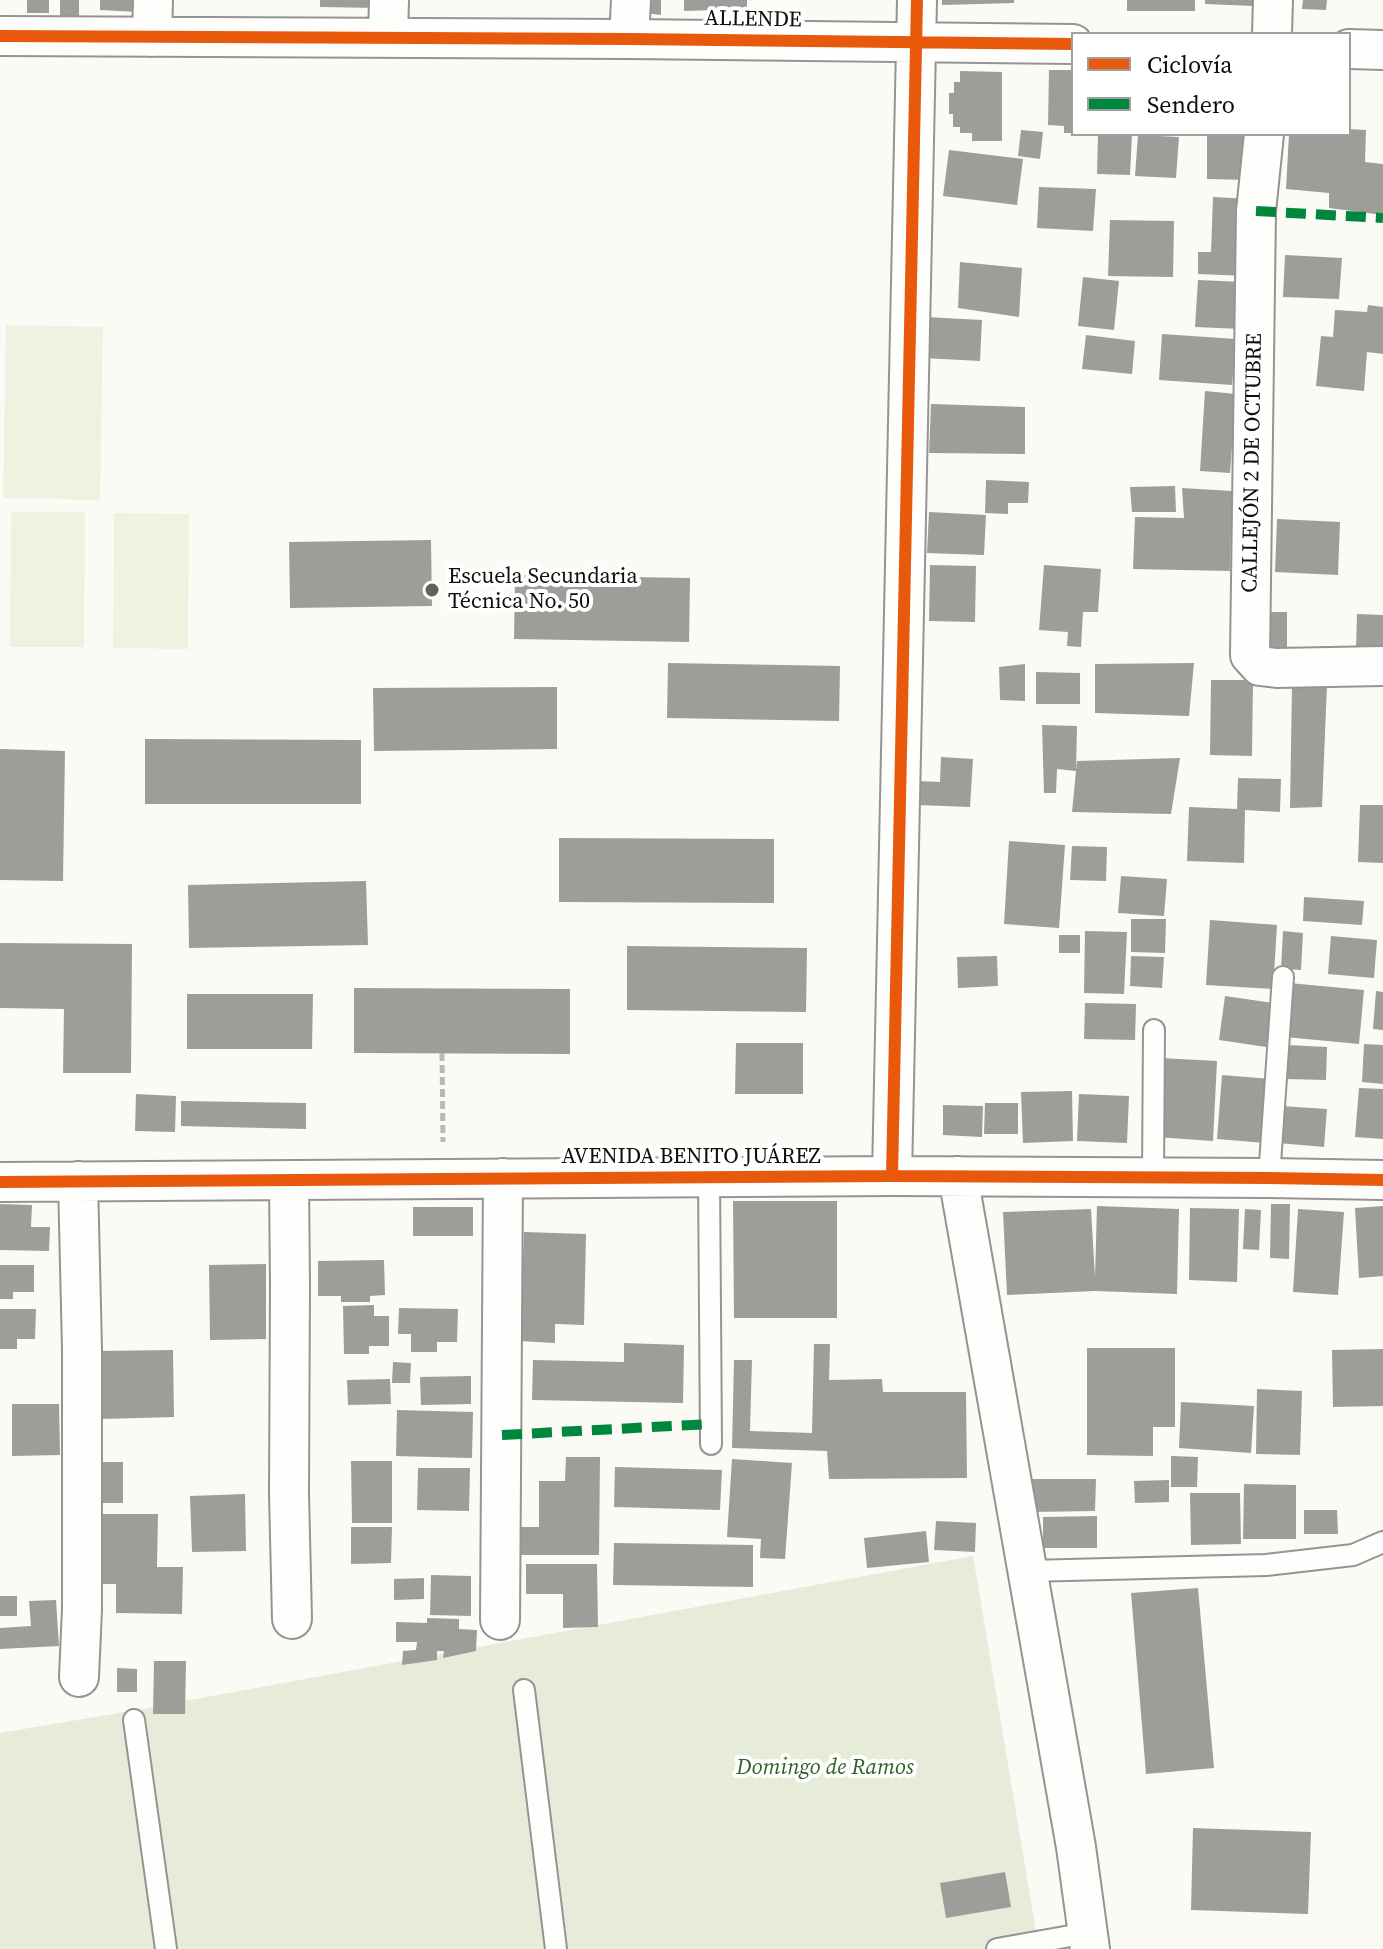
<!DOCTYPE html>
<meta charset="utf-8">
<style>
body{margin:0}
#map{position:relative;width:1383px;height:1949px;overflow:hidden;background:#fbfaf4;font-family:"Source Serif 4",serif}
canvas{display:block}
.legend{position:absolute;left:1071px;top:32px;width:280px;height:104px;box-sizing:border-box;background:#fff;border:2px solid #9f9f9f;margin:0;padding:10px 14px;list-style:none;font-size:24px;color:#0e0e0e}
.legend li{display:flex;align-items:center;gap:16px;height:40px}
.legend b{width:40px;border:2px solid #9f9f9f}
</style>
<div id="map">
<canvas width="1383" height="1949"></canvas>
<ul class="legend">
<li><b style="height:10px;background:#e8590c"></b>Ciclovía</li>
<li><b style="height:10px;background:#00873e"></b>Sendero</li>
</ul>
</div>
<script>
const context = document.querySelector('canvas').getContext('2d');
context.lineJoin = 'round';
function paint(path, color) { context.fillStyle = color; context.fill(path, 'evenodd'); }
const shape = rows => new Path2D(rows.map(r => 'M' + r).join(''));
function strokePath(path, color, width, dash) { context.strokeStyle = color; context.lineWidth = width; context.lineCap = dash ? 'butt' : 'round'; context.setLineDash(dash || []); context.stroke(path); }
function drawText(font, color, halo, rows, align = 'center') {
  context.font = font + ' "Source Serif 4",serif'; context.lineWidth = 8; context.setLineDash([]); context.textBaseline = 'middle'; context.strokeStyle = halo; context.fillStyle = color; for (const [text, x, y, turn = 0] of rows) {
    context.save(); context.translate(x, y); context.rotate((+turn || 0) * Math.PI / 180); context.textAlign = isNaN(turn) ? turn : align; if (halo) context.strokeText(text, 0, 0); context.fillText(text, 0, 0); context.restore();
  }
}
paint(shape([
 [973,1556,1039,1949,0,1949,0,1733,131,1711]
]), '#e6ebda');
paint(shape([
 [6,325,103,327,100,500,3,498],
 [11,512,85,512,84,647,10,647],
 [114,513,189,514,188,649,113,648]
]), '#edf3e0');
paint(shape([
 [27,0,49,0,49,13,27,13],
 [60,0,79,0,79,19,60,20],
 [100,0,140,0,139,12,100,10],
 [320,0,377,0,377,8,320,7],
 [644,0,661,0,661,15,645,13],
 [684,0,747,0,747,9,684,11],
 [942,0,1014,0,1014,3,942,5],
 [1127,0,1195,0,1195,11,1127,11],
 [1205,0,1254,0,1254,6,1205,4],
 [1303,0,1327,0,1326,10,1302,9],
 [1049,70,1073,70,1073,133,1064,133,1064,126,1048,125],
 [960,71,1002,72,1002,141,972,141,972,133,960,133,960,127,953,127,953,114,949,114,949,93,954,93,954,82,960,82],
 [1349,129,1366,130,1365,162,1383,164,1383,215,1329,208,1329,193,1286,189,1289,134,1349,134],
 [1021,130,1043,132,1040,159,1018,156],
 [1098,134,1132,134,1130,175,1097,174],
 [1207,134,1250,135,1249,180,1207,179],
 [1138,135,1179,137,1176,178,1135,176],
 [949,150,1023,159,1017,205,943,196],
 [1039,187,1096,189,1093,231,1037,228],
 [1213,197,1250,199,1247,276,1198,274,1198,252,1211,252],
 [1110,220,1174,221,1173,277,1108,276],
 [1285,255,1342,258,1339,299,1283,297],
 [960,262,1022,268,1019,317,958,308],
 [1083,277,1119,281,1114,330,1078,326],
 [1198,280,1244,282,1242,329,1195,327],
 [1368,305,1383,307,1383,354,1367,352,1364,391,1316,386,1321,336,1333,337,1335,310,1367,312],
 [926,317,982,320,980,361,923,358],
 [1162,334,1236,339,1232,385,1159,380],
 [1086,335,1135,341,1132,374,1082,369],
 [1205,391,1236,394,1230,473,1200,471],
 [931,404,1025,407,1025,454,929,453],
 [986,480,1029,482,1028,503,1008,503,1008,514,985,513],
 [1175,486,1176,512,1132,512,1130,487],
 [1182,488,1232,491,1230,571,1133,569,1135,517,1184,518],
 [929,512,986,515,984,555,927,553],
 [1277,519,1340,522,1338,575,1275,572],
 [431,540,432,606,290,608,289,542],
 [930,565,976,566,975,622,929,621],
 [1044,565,1101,569,1098,612,1083,612,1081,647,1067,646,1068,632,1039,630],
 [515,575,690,578,689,642,514,639],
 [1256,612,1287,612,1287,652,1253,652],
 [1357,614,1383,615,1383,651,1356,650],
 [668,663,840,666,839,721,667,718],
 [1194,663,1189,716,1095,713,1095,664],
 [1025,664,1025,701,1000,700,999,667],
 [1036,672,1080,673,1080,704,1036,704],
 [1211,680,1253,680,1252,756,1210,755],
 [1327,685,1322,807,1290,808,1292,686],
 [557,687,557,749,374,751,373,688],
 [1042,725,1077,726,1076,771,1077,761,1180,758,1171,814,1072,812,1076,771,1057,769,1056,793,1044,793],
 [145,739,361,740,361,804,145,804],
 [0,749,65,751,63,881,0,880],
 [941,757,973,759,970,807,917,805,918,781,940,782],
 [1238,778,1281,779,1280,812,1245,810,1244,863,1187,861,1189,807,1237,809],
 [1360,805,1383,805,1383,863,1358,862],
 [559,838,774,839,774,903,559,902],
 [1009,841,1065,845,1059,928,1004,924],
 [1072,846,1107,847,1106,881,1070,880],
 [1121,876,1167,879,1164,916,1118,913],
 [366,881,368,945,189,948,188,885],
 [1304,897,1364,901,1362,925,1303,921],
 [1131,919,1166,919,1165,953,1131,952],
 [1210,920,1277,925,1273,989,1206,985],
 [1085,931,1127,932,1124,994,1084,993],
 [1283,931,1303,933,1301,970,1281,969],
 [1059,935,1080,935,1080,953,1059,953],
 [1331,936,1377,940,1374,978,1328,974],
 [0,943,132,944,131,1073,63,1073,64,1009,0,1008],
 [627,946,807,948,806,1012,627,1010],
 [997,956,998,986,958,988,957,957],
 [1131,956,1164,957,1162,988,1130,986],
 [1289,983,1364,990,1359,1044,1285,1037],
 [354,988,570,989,570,1054,354,1053],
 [1376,991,1383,992,1383,1030,1373,1029],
 [187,994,313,994,312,1049,187,1049],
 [1225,996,1273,1003,1266,1047,1219,1040],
 [1085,1003,1136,1004,1135,1040,1084,1039],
 [736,1043,803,1043,803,1094,735,1094],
 [1364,1044,1383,1045,1383,1084,1362,1082],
 [1287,1045,1327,1047,1326,1080,1286,1079],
 [1161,1058,1217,1061,1213,1141,1156,1137],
 [1222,1075,1271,1079,1265,1143,1217,1139],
 [1359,1088,1383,1089,1383,1139,1355,1137],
 [1072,1091,1073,1141,1023,1143,1021,1092],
 [136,1094,176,1096,175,1132,135,1131],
 [1079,1094,1129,1096,1127,1143,1077,1141],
 [181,1101,306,1103,306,1129,181,1126],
 [985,1103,1018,1103,1018,1134,984,1134],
 [943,1105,983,1106,982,1137,943,1135],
 [1281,1106,1327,1109,1324,1147,1278,1143],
 [733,1201,837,1201,837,1318,734,1318],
 [0,1204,32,1205,31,1227,50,1227,49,1251,0,1250],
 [1271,1204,1290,1204,1289,1259,1270,1258],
 [1097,1206,1179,1209,1177,1294,1095,1291,1007,1295,1003,1212,1091,1209,1095,1277],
 [1383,1206,1383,1276,1359,1278,1355,1208],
 [413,1207,473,1207,473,1236,413,1236],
 [1190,1208,1239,1209,1237,1282,1189,1280],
 [1245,1209,1261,1210,1259,1250,1243,1249],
 [1298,1209,1344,1212,1338,1295,1293,1292],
 [524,1232,586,1234,584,1325,555,1324,555,1343,520,1341],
 [384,1260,385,1295,370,1296,370,1302,341,1302,341,1296,318,1296,318,1261],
 [266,1264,266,1339,210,1340,209,1265],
 [0,1265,34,1265,34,1292,13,1292,13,1299,0,1299],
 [374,1305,374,1316,389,1316,389,1346,369,1346,369,1354,344,1354,343,1306],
 [399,1308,458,1309,457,1342,437,1342,437,1352,411,1352,411,1334,398,1334],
 [0,1309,36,1309,35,1339,17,1339,17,1349,0,1349],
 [624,1343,684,1345,683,1403,532,1400,533,1360,624,1362],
 [814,1344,830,1344,829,1380,882,1379,883,1392,966,1392,967,1478,829,1479,827,1451,732,1448,734,1360,752,1360,750,1431,812,1433],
 [1087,1348,1175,1348,1175,1427,1153,1427,1153,1456,1087,1455],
 [1383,1349,1383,1406,1333,1407,1332,1350],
 [173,1350,174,1417,101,1419,99,1351],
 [393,1362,411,1363,410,1383,392,1383],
 [471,1376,471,1404,421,1405,420,1377],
 [390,1379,391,1404,348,1405,347,1380],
 [1257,1389,1302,1391,1300,1455,1256,1454],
 [1181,1402,1254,1406,1251,1453,1179,1448],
 [12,1404,59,1404,60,1455,12,1456],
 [397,1410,473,1412,472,1458,396,1456],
 [1171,1456,1198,1457,1197,1487,1171,1487],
 [566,1457,600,1457,599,1555,519,1555,520,1527,539,1527,539,1481,565,1481],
 [732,1459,792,1463,785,1559,760,1558,761,1539,727,1537],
 [351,1461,392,1461,392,1523,352,1523],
 [99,1462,123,1462,123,1503,100,1503],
 [615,1467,722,1470,720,1510,614,1507],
 [418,1468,470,1468,469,1511,417,1510],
 [1030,1479,1096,1479,1095,1511,1030,1512],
 [1169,1480,1169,1502,1135,1503,1134,1481],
 [1244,1484,1296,1485,1296,1539,1243,1539],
 [1190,1493,1240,1493,1241,1544,1191,1545],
 [245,1494,246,1551,192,1552,190,1496],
 [1304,1510,1337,1510,1338,1534,1304,1534],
 [101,1514,158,1514,157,1567,183,1567,182,1614,116,1613,116,1584,100,1584],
 [1097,1516,1097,1548,1043,1548,1043,1517],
 [936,1521,976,1523,975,1552,934,1550],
 [351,1527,392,1527,391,1563,351,1564],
 [926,1531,929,1562,867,1568,864,1538],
 [614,1543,753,1545,753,1587,613,1585],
 [526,1564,597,1564,598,1627,563,1628,563,1594,526,1594],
 [431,1575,471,1576,471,1616,430,1615],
 [424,1578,424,1599,394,1600,394,1579],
 [1198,1588,1214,1768,1146,1774,1131,1593],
 [0,1596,17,1596,17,1616,0,1616],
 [56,1600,59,1646,0,1649,0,1628,31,1626,29,1601],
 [427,1618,459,1619,459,1629,477,1630,476,1651,443,1658,444,1651,437,1651,437,1660,402,1665,403,1651,416,1650,417,1642,396,1642,396,1622,427,1623],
 [154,1661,186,1661,185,1714,153,1714],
 [117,1668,137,1669,137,1692,117,1692],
 [1193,1828,1311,1832,1308,1914,1191,1910],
 [1005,1872,1011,1907,946,1918,940,1883]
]), '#9f9d99');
const service = shape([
 [709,1177,711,1444],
 [1153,1177,1154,1030],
 [1269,1178,1283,977],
 [1028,1571,1266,1565,1353,1555,1383,1542],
 [524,1690,556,1949],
 [134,1720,166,1949],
 [997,1949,1087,1933]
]);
const minor = shape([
 [1272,34,1273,0],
 [0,36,629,39,1073,44],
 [152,37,153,0],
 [388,38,389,0],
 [629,39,631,0],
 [1349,49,1383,50],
 [1264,134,1256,211,1250,655,1260,666,1277,668,1383,666],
 [892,1176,917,0],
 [958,1176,1076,1847,1090,1949],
 [289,1180,290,1285,289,1494,292,1619],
 [78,1181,82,1349,82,1609,79,1677],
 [0,1182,892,1176,1269,1178,1383,1180],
 [500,1620,503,1178]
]);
strokePath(service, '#959492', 24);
strokePath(minor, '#959492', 42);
strokePath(shape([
 [442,1053,443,1142]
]), '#b8b8b7', 5, [8, 4]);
strokePath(service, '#fefefd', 20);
strokePath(minor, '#fefefd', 38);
strokePath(shape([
 [1256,211,1383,218],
 [502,1435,710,1424]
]), '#00873e', 10, [20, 10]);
strokePath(shape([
 [0,36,629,39,1073,44],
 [892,1176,917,0],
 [0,1182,892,1176,1269,1178,1383,1180]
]), '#e8590c', 12);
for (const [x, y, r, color] of [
 [432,590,8,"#61615e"]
]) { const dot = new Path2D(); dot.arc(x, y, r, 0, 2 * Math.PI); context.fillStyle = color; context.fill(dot); strokePath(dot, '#fff', 3); }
drawText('22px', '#0e0e0e', '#fff', [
 ["ALLENDE",753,20,1],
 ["CALLEJÓN 2 DE OCTUBRE",1253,463,-89],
 ["AVENIDA BENITO JUÁREZ",691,1157]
]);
drawText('22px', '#0e0e0e', '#fff', [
 ["Escuela Secundaria",448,577],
 ["Técnica No. 50",448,602]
], 'left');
drawText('italic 22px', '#306025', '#fff', [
 ["Domingo de Ramos",825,1768]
]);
</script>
